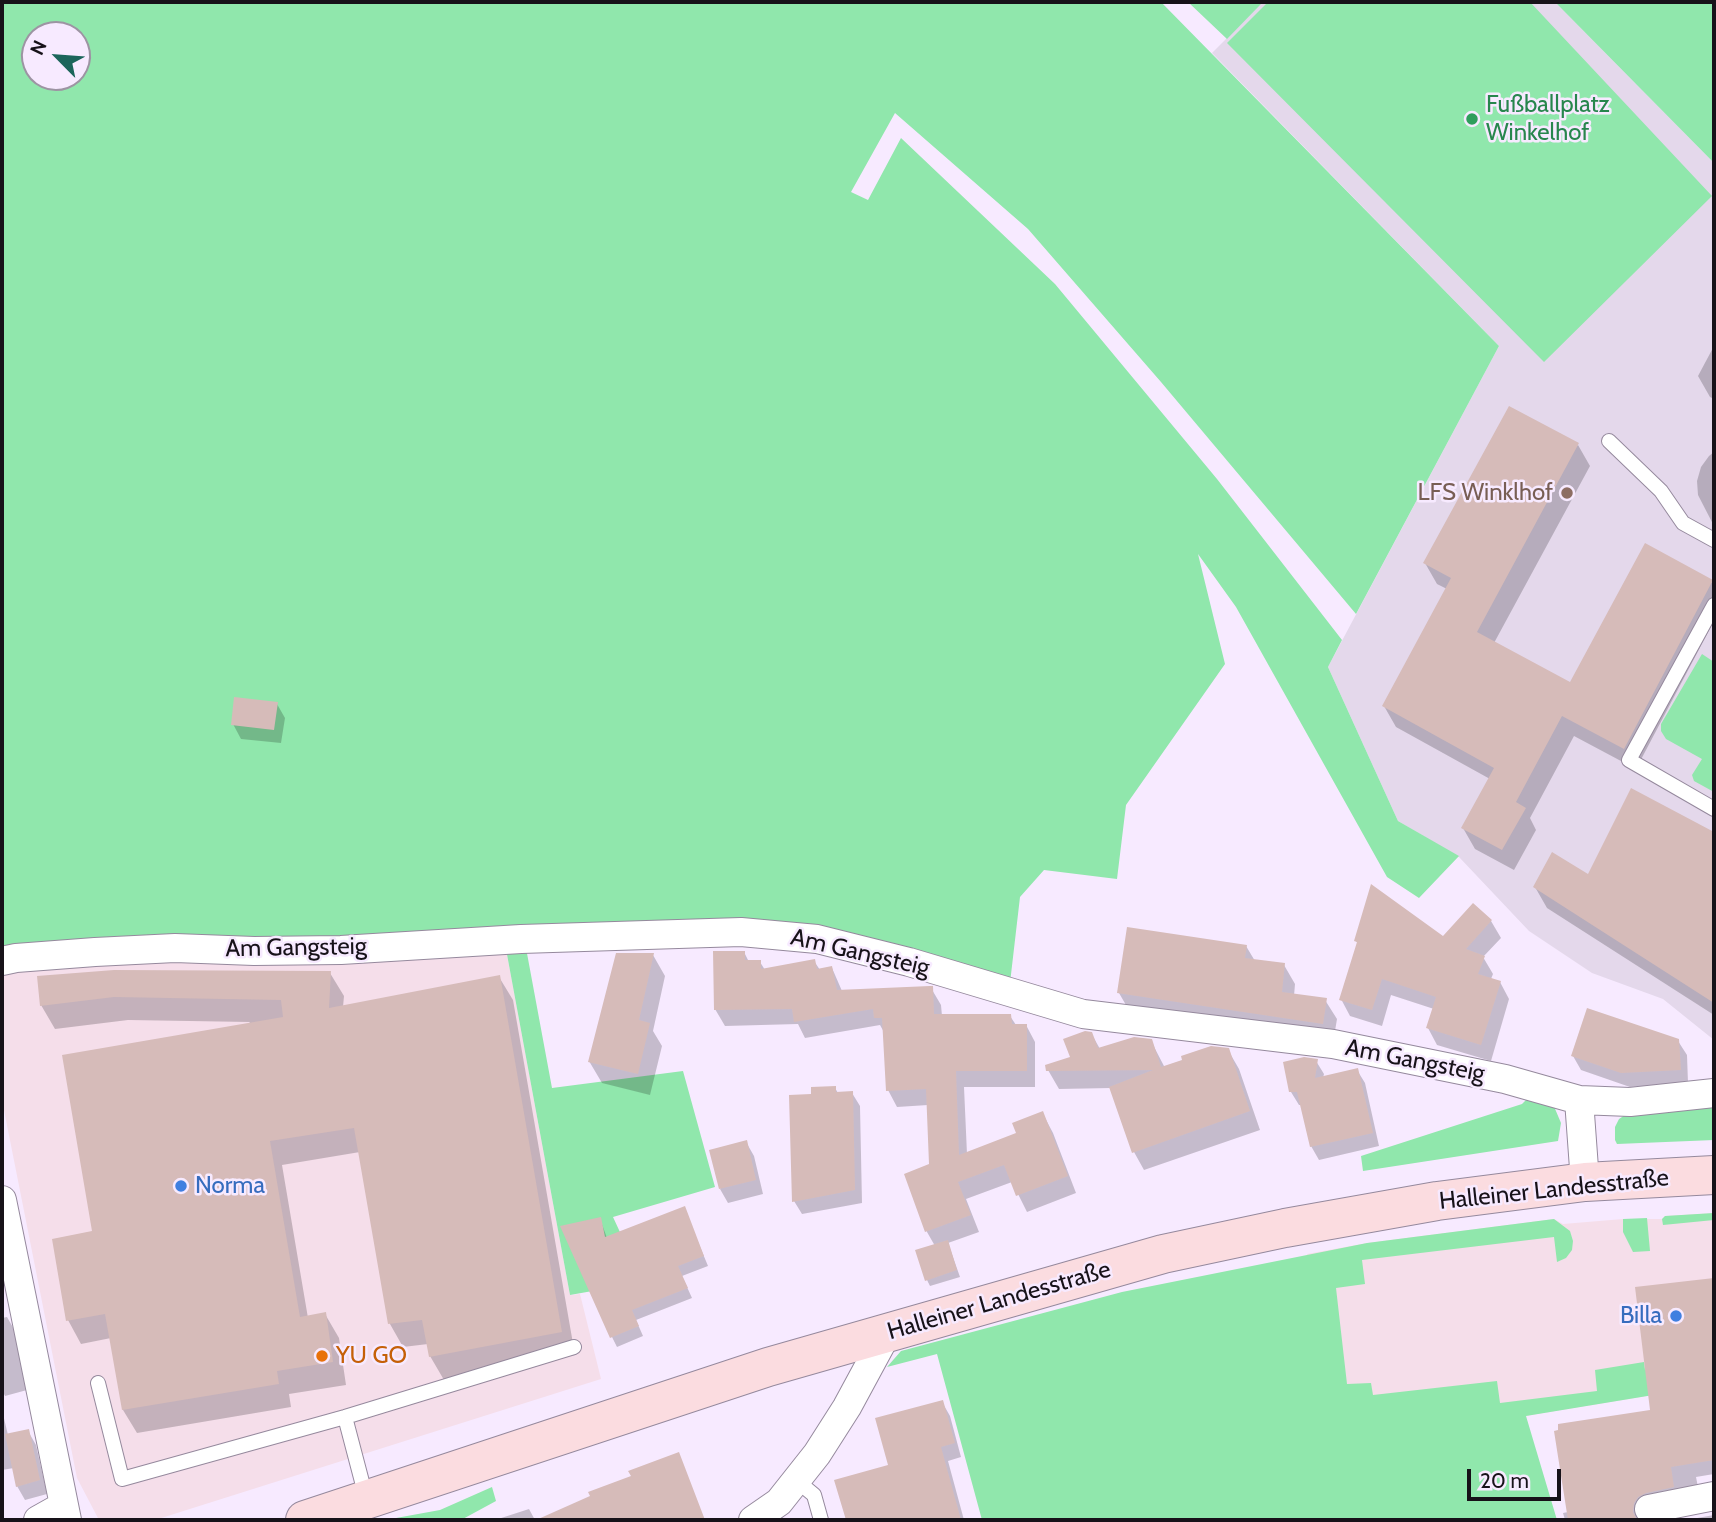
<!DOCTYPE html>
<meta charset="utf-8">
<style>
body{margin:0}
#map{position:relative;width:1716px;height:1522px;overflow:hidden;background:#f7eaff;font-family:Cabin,sans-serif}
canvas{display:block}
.frame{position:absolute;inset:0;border:4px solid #171219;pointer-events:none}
.north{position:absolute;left:21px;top:21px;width:70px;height:70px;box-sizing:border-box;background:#f7eaff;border:2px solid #9d94a3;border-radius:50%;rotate:295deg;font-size:19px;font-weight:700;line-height:28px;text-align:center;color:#171219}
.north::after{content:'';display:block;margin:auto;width:24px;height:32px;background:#1c655b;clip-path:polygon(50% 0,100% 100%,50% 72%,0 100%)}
.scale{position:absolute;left:1467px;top:1469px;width:94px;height:32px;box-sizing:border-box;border:4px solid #171219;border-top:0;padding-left:9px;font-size:21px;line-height:24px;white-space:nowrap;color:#171219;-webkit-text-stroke:5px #f7eaff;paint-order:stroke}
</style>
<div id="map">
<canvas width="1716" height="1522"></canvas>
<div class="frame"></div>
<div class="north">N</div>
<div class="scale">20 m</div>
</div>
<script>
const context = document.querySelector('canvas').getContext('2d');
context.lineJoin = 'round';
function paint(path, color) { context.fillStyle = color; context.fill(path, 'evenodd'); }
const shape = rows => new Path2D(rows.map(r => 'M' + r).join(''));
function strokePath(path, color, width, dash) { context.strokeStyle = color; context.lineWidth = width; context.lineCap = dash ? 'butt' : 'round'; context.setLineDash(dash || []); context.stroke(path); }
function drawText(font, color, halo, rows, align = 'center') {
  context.font = font + ' Cabin,sans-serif'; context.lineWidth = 5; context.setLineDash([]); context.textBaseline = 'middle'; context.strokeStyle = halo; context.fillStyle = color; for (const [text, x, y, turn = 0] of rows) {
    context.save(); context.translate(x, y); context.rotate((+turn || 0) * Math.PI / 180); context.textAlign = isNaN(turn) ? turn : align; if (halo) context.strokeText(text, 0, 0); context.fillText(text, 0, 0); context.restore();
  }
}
paint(shape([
 [506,949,570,1295,580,1294,601,1379,155,1520,99,1520,77,1478,2,1100,2,970,136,959],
 [1714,1213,1714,1385,1525,1416,1338,1401,1307,1254,1367,1243,1554,1219,1563,1224,1623,1219,1662,1219,1665,1216]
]), '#f5deea');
paint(shape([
 [1263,2,1555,2,1714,163,1714,1040,1663,999,1592,973,1529,931,1459,857,1398,821,1328,667,1499,346,1212,53]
]), '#e4d8eb');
paint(shape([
 [2,2,1161,2,1499,346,1356,614,1161,382,1028,229,895,113,851,192,868,200,901,138,1055,284,1217,479,1342,640,1328,667,1398,821,1459,856,1419,898,1387,877,1236,607,1198,554,1225,664,1126,805,1117,879,1044,870,1020,897,1010,983,820,928,2,951],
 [35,35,77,35,77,77,35,77],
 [1188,2,1263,2,1227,39],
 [1268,2,1530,2,1712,196,1544,362,1227,43],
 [1555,2,1714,2,1714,163],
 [1702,654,1714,662,1714,792,1694,781,1692,775,1702,759,1666,739,1661,731,1661,724],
 [526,948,552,1088,683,1071,715,1187,613,1217,643,1282,570,1295,506,949],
 [1526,1092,1553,1104,1561,1123,1558,1141,1363,1171,1361,1156,1522,1104,1526,1100],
 [1714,1105,1714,1140,1617,1144,1615,1140,1615,1127,1619,1119,1625,1115],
 [1714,1213,1714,1220,1663,1225,1662,1219,1665,1216],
 [1647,1218,1650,1251,1633,1252,1623,1232,1623,1219],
 [1554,1219,1570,1231,1573,1241,1572,1250,1566,1258,1557,1262,1554,1237,1362,1260,1365,1284,1336,1288,1347,1384,1371,1383,1373,1395,1497,1381,1500,1403,1597,1391,1595,1370,1644,1362,1645,1370,1714,1362,1714,1385,1526,1416,1557,1520,982,1520,937,1354,887,1367,901,1351,1122,1292,1367,1243],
 [492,1487,496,1501,461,1520,385,1520,440,1510]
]), '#90e7ac');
paint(shape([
 [1714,346,1714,399,1710,397,1698,376],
 [1578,445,1590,466,1494,643,1571,685,1712,582,1714,586,1714,621,1636,769,1574,736,1530,818,1536,830,1514,870,1475,849,1463,828,1490,779,1396,727,1384,706,1447,589,1437,584,1425,563],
 [1714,452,1714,526,1698,495,1697,481,1701,467,1709,456],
 [277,704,285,718,281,743,241,739,233,724],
 [1631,790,1714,834,1714,1015,1547,908,1535,887,1589,876],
 [1473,905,1491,921,1501,938,1483,957,1493,974,1491,979,1500,982,1509,999,1491,1061,1437,1045,1428,1028,1434,1009,1391,995,1382,1026,1350,1016,1341,999,1358,944,1356,941,1443,938],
 [1246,946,1255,961,1284,965,1295,984,1294,996,1325,1000,1337,1019,1333,1043,1130,1012,1119,993],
 [744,952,749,962,760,962,765,970,814,961,820,970,832,968,842,991,931,988,941,1005,942,1016,1010,1016,1016,1025,1026,1025,1035,1042,1035,1087,964,1087,967,1154,1018,1134,1044,1116,1053,1133,1076,1193,1027,1212,1012,1182,966,1199,979,1232,948,1243,960,1277,930,1286,927,1280,935,1246,927,1232,906,1175,931,1165,928,1105,897,1107,888,1090,885,1034,880,1025,805,1038,798,1024,725,1026,715,1009],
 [653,955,665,976,653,1031,662,1046,650,1095,602,1083,589,1061],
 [330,973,344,996,343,1007,499,977,513,1000,575,1355,444,1380,430,1356,428,1344,403,1347,390,1324,360,1152,282,1165,308,1318,325,1314,339,1338,346,1385,289,1394,291,1407,137,1433,123,1410,111,1338,81,1344,68,1320,94,1232,250,1022,128,1020,55,1029,41,1005,39,978],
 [1091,1033,1100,1049,1151,1041,1165,1068,1228,1050,1239,1069,1260,1130,1144,1170,1134,1152,1111,1088,1059,1089,1048,1070,1072,1058],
 [1678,1041,1687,1055,1688,1083,1630,1087,1581,1070,1573,1056],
 [1316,1061,1324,1074,1323,1078,1357,1070,1365,1083,1379,1146,1319,1160,1311,1146,1302,1105,1299,1105,1291,1092],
 [835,1088,838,1093,852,1093,860,1106,862,1203,802,1214,794,1201,813,1096],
 [746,1142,754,1156,763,1194,728,1203,720,1189],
 [684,1208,708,1266,682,1276,692,1298,636,1320,643,1336,617,1347,612,1337,600,1219,607,1238],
 [1714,1279,1714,1474,1696,1477,1698,1487,1649,1520,1565,1520,1563,1513,1568,1512,1652,1411,1637,1289],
 [7,1317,15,1331,27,1390,5,1396,2,1390,2,1318],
 [942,1402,950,1416,961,1457,948,1461,964,1520,848,1520,837,1481,890,1466],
 [2,1410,8,1435,28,1431,36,1445,47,1494,25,1500,17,1486,14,1468,2,1470],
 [648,1488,660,1520,540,1520,592,1497],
 [529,1509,535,1520,495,1520],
 [1714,1515,1714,1520,1686,1520]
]), '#0003');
paint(shape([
 [1509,406,1579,443,1477,632,1570,682,1645,543,1713,580,1624,749,1562,716,1516,802,1526,808,1502,850,1461,828,1494,768,1382,706,1451,578,1423,563],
 [234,697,278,702,274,730,231,725],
 [1631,788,1714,832,1714,1003,1533,887,1552,852,1588,874],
 [1371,884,1443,936,1473,903,1492,920,1466,949,1485,956,1478,974,1501,981,1481,1045,1426,1028,1436,997,1382,979,1372,1010,1339,1000,1357,942,1354,941],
 [1127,927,1247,945,1245,958,1285,963,1282,992,1327,998,1323,1024,1117,993],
 [713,951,745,951,745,960,761,960,761,969,815,959,817,969,832,966,837,990,930,986,933,986,934,1014,1011,1014,1012,1024,1027,1024,1027,1071,956,1071,959,1155,1016,1133,1012,1123,1043,1111,1068,1176,1016,1196,1004,1165,958,1182,971,1215,925,1232,904,1174,929,1164,926,1089,886,1091,882,1018,874,1018,873,1009,794,1022,792,1009,714,1010],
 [616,953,654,953,639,1020,650,1023,638,1074,588,1062],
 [114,970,331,971,329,1008,500,975,562,1332,429,1357,422,1320,388,1324,354,1128,270,1141,300,1317,326,1312,333,1362,277,1371,279,1384,122,1410,105,1314,66,1321,52,1239,92,1231,62,1055,283,1017,281,1000,114,997,40,1006,37,976],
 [1587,1008,1679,1039,1681,1070,1621,1073,1571,1056],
 [1085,1031,1092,1032,1098,1048,1134,1037,1152,1039,1161,1067,1182,1060,1181,1056,1211,1046,1229,1048,1250,1111,1132,1153,1109,1087,1153,1070,1046,1071,1045,1065,1070,1057,1063,1039],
 [1304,1057,1318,1059,1315,1078,1358,1068,1373,1133,1310,1147,1297,1092,1289,1092,1283,1062],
 [836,1086,836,1092,853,1091,855,1190,792,1202,789,1095,811,1094,811,1087],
 [747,1140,756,1180,719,1189,709,1150],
 [685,1206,704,1256,678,1266,688,1288,632,1310,639,1326,610,1338,560,1226,601,1217,605,1237],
 [948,1240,957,1270,925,1281,915,1250],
 [1714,1278,1714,1460,1671,1467,1674,1487,1646,1493,1638,1497,1634,1503,1633,1512,1637,1520,1568,1520,1554,1431,1558,1430,1558,1424,1650,1410,1635,1287],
 [943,1400,955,1443,941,1447,961,1520,846,1520,834,1480,888,1465,875,1418],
 [29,1429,40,1480,16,1487,5,1434],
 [679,1452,705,1520,536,1520,590,1496,588,1492,631,1476,628,1471]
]), '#d6bbb9');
const service = shape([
 [1609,441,1661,491,1683,523,1714,540],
 [1714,605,1629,760,1714,809],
 [98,1383,122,1479,345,1417,574,1347],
 [345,1417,366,1497],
 [796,1480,814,1495,821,1520]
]);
const minor = shape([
 [2,961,16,958,95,952,175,948,254,951,341,950,521,939,741,932,817,939,909,962,1083,1014,1333,1044,1505,1079,1579,1100],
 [1585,1182,1579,1100,1630,1102,1714,1093],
 [2,1200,67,1520],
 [1649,1509,1714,1496],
 [38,1520,63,1506],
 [753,1520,779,1502,817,1454,847,1407,887,1333]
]);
const secondary = shape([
 [305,1520,768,1367,1163,1254,1285,1228,1437,1201,1585,1182,1714,1175]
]);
strokePath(service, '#95899d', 16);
strokePath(minor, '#95899d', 30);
strokePath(secondary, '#95899d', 40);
strokePath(service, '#fff', 14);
strokePath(minor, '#fff', 28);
strokePath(secondary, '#fbdce0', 38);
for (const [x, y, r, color] of [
 [1472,119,7,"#2e9e5b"],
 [1567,493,7,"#8d6e63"],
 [181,1186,7,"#3f7fe0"],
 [1676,1316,7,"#3f7fe0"],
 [322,1356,7,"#e8710a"]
]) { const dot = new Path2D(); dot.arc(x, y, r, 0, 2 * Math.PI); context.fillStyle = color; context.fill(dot); strokePath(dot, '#f7eaff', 2.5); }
drawText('24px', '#27864d', '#f7eaff', [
 ["Fußballplatz",1486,105],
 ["Winkelhof",1486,133]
], 'left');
drawText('24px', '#785e54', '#f7eaff', [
 ["LFS Winklhof",1553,493]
], 'right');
drawText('24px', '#171219', '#f7eaff', [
 ["Am Gangsteig",296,948,-1],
 ["Am Gangsteig",860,953,13],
 ["Am Gangsteig",1415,1061,11],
 ["Halleiner Landesstraße",1554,1190,-6],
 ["Halleiner Landesstraße",999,1301,-16]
]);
drawText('24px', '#366cbe', '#f7eaff', [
 ["Norma",195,1186],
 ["Billa",1662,1316,"right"]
], 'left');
drawText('24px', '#c56008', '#f7eaff', [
 ["YU GO",336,1356]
], 'left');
</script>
